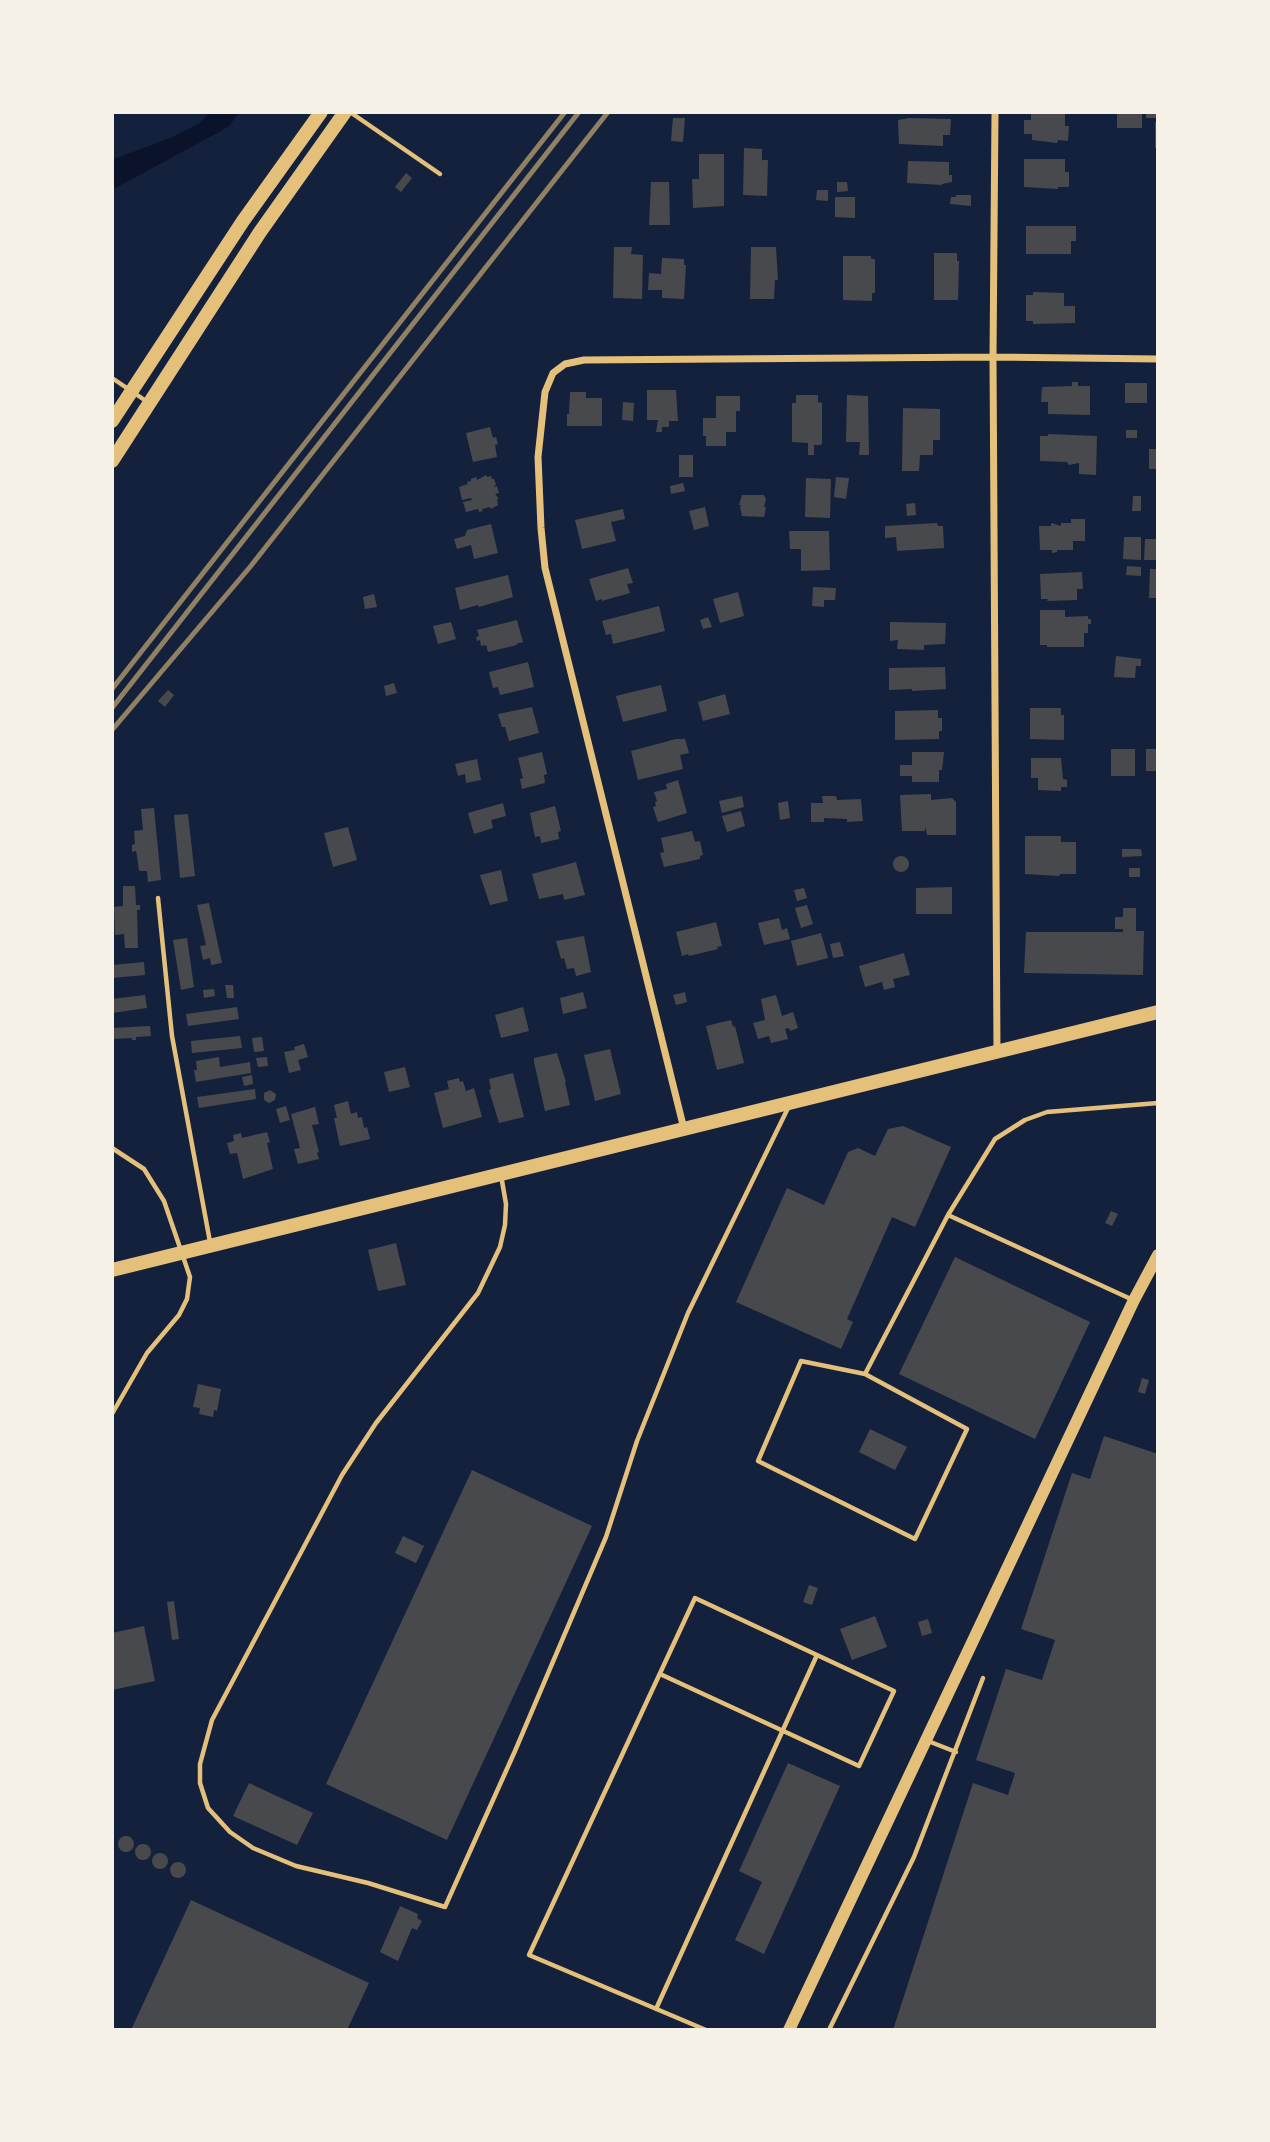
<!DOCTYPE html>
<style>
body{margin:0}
#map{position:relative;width:1270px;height:2142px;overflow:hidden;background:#14213d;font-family:Spectral,serif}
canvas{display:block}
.frame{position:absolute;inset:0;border:114px solid #f6f1e7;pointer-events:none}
</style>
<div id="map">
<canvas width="1270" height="2142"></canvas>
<div class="frame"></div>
</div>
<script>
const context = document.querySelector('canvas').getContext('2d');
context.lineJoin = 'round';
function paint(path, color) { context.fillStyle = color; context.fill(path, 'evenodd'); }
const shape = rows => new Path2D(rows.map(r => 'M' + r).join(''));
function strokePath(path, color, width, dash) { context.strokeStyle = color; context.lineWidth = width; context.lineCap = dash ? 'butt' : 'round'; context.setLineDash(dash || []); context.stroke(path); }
paint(shape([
 [210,112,239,112,230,125,221,131,112,190,112,160,114,159,170,138,200,123]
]), '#0b132b');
paint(shape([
 [1117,112,1142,112,1142,128,1117,128],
 [1146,112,1157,112,1157,118,1146,118],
 [1031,114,1065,114,1065,126,1069,126,1068,141,1058,140,1057,143,1032,140,1032,134,1024,134,1024,120,1031,120],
 [673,118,685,118,683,142,671,141],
 [909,118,951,119,950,135,943,135,943,146,899,144,898,120],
 [1155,122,1158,122,1158,148,1155,148],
 [744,148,762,149,762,160,768,160,767,196,743,195],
 [699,154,724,154,724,206,693,208,692,179,699,179],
 [1024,159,1065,159,1065,172,1069,172,1069,187,1058,187,1058,189,1024,187],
 [908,161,949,162,949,175,952,175,952,182,942,184,942,185,907,183],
 [406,173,412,178,401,192,395,187],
 [651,182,669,182,670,225,649,225],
 [837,182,847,182,848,191,837,192],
 [817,190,828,190,828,201,816,200],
 [956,195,971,195,971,206,950,204,951,197,956,197],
 [835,197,855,197,855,218,835,217],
 [1026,226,1076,226,1076,241,1071,241,1071,254,1026,254],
 [614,247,632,247,631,254,643,255,642,299,613,298],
 [751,247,776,247,778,280,775,280,774,299,750,299],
 [934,253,957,253,957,261,959,261,958,300,934,300],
 [843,256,871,256,871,259,875,259,875,293,872,293,872,301,843,300],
 [662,258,684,259,684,265,686,265,684,299,662,298,662,290,648,290,649,273,661,274],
 [1033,292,1064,293,1064,306,1075,306,1075,323,1033,324,1033,321,1026,321,1026,295,1033,295],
 [1072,382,1078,382,1078,386,1090,386,1090,415,1048,414,1048,402,1041,402,1042,387,1072,386],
 [1125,383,1147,383,1147,403,1125,403],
 [647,390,676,390,678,421,669,421,669,427,662,427,662,432,656,432,658,420,647,420],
 [570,392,586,392,586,398,602,398,602,426,567,426,567,414,569,414],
 [796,395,818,395,818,402,822,403,822,443,821,445,814,445,814,455,808,455,808,443,792,442,792,403,796,403],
 [847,395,868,396,869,455,859,455,860,442,846,442],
 [716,396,740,396,740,411,736,411,736,432,726,432,726,446,706,446,706,436,703,436,703,418,716,418],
 [623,402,634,403,633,421,622,420],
 [903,408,940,409,940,440,933,440,933,455,920,455,919,471,902,471],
 [490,427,493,438,496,437,498,444,495,445,497,457,473,462,466,433],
 [1126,430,1137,430,1137,438,1126,438],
 [1048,434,1097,436,1096,475,1079,474,1079,463,1069,465,1067,462,1040,461,1040,436,1048,436],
 [1149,449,1158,449,1158,469,1149,469],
 [679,455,693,455,693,477,679,477],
 [486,475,487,477,491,476,492,479,494,479,496,484,494,487,497,486,499,493,495,494,499,499,497,499,498,505,491,509,490,507,482,509,483,511,479,512,478,509,466,512,463,502,472,500,471,498,462,500,459,487,468,484,467,482,471,481,471,479,476,477,477,480],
 [836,477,849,478,846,499,834,497],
 [806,478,831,479,830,518,805,517],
 [683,483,685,491,671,494,670,486],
 [742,495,764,495,766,499,764,507,766,507,764,517,742,516,740,506,742,505,739,505],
 [1133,496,1141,496,1141,511,1132,511],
 [915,503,916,515,907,516,906,504],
 [705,507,709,526,694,530,689,511],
 [623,509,625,519,611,522,616,541,582,549,575,520],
 [1071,519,1085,519,1085,541,1073,541,1073,550,1057,550,1057,552,1052,553,1052,550,1040,550,1039,526,1051,526,1051,523,1061,526,1061,523,1071,523],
 [937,523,938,526,943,526,944,548,897,551,896,537,885,538,885,526],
 [491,524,498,553,474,559,471,545,457,549,454,539,465,536,467,530],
 [789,531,829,531,830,570,801,571,801,549,790,549],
 [1124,537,1141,537,1141,560,1123,559],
 [1145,539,1158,539,1158,560,1144,560],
 [1127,566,1141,567,1141,576,1126,575],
 [628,568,633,583,627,584,630,593,602,601,602,599,596,601,589,579],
 [1150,569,1158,569,1158,598,1149,598],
 [1082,572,1083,589,1077,589,1077,600,1047,601,1048,599,1041,599,1040,574],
 [508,575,513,597,479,607,478,605,460,610,455,588],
 [813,587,836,588,835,600,824,600,824,607,812,606],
 [738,592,744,616,720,623,713,599],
 [374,594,377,607,365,609,363,597],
 [659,606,665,631,613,644,611,634,606,635,602,621],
 [1040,610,1065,610,1065,617,1088,616,1088,619,1091,619,1091,624,1088,624,1088,633,1084,633,1084,647,1047,647,1047,645,1040,645],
 [708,617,712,627,703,629,700,620],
 [517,620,523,642,516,644,517,645,488,652,486,645,481,646,480,640,477,641,476,637,479,636,477,630],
 [451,622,456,639,438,644,433,626],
 [890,622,946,623,945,644,924,645,924,650,897,649,898,640,890,641],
 [1116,656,1141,659,1141,666,1136,666,1135,678,1114,677],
 [528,662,534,687,500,695,498,687,493,688,489,672],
 [945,667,946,689,912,691,912,689,889,690,889,668],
 [394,683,397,693,386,696,384,686],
 [661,685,667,711,623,722,616,696],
 [168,690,174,695,165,707,158,701],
 [725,694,730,714,703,721,698,702],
 [532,707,539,733,509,741,505,727,502,727,498,714],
 [1030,708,1061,708,1061,715,1064,715,1064,740,1030,739],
 [938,710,938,718,942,718,942,731,939,731,939,739,895,740,895,711],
 [676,739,685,739,689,753,680,755,683,769,638,780,631,751],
 [1111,749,1135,749,1135,776,1111,776],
 [1146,749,1158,749,1158,771,1146,771],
 [542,752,547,774,544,775,545,783,522,789,520,779,523,778,518,758],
 [912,752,944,752,942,770,939,770,939,782,912,782,912,776,900,776,900,765,912,765],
 [1031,758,1061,758,1063,779,1067,780,1067,787,1061,787,1061,791,1038,790,1038,778,1031,778],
 [477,759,481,780,466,783,465,774,458,776,455,764],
 [678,780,687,813,658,822,653,807,656,806,655,802,657,801,654,792,667,789,666,784],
 [931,794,931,800,952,798,956,802,956,835,927,835,925,826,925,831,902,831,900,795],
 [742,796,744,807,722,813,719,801],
 [822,796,836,796,837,800,861,799,863,821,847,822,847,819,824,818,824,822,811,822,811,803,823,803],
 [788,801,790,818,780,820,778,803],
 [503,803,506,816,491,820,493,828,474,834,468,813],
 [555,806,561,831,558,832,559,839,541,843,540,836,535,837,530,813],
 [154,808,161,880,148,882,147,871,139,871,137,856,136,851,132,852,132,845,135,844,134,831,143,830,141,809],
 [741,811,745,826,727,832,722,816],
 [188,814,195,876,180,878,174,815],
 [348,827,357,860,333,867,324,833],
 [692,831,695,842,700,841,703,855,700,856,700,859,664,867,660,853,664,852,661,838],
 [1025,836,1061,836,1061,842,1076,842,1076,874,1060,874,1059,876,1025,874],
 [1122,849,1141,849,1142,856,1122,857],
 '893 864a8 8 0 1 1 16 0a8 8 0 1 1-16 0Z',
 [576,862,585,895,564,900,563,894,539,899,532,874],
 [1129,868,1140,868,1140,877,1129,877],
 [501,870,508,901,490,905,480,875],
 [123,886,135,886,136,905,140,905,140,910,137,910,138,948,125,948,124,934,115,935,114,907,123,906],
 [952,887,952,914,916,914,916,888],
 [804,888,807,898,797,901,794,890],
 [209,903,222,963,211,965,210,958,203,960,200,946,206,945,197,905],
 [807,905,813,924,801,928,795,908],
 [1123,908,1136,908,1136,931,1144,931,1143,975,1024,973,1026,932,1123,932,1123,929,1115,929,1115,917,1123,917],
 [779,918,782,930,787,928,790,939,764,945,758,923],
 [716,922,722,946,717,947,718,949,689,956,688,954,682,956,676,932],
 [821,933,828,958,797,966,791,941],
 [584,936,591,972,576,976,574,968,567,969,564,958,561,959,556,941],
 [187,938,194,987,181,990,173,940],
 [840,942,844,956,833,958,830,944],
 [904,953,910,975,893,979,895,987,884,990,882,982,865,987,859,966],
 [144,962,145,975,112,978,112,965],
 [225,985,233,985,234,998,227,998],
 [214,989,215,996,204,998,203,990],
 [583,992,587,1008,563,1014,560,998],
 [685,992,687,1002,676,1005,673,995],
 [145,995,147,1008,112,1013,112,999],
 [776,995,782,1016,793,1012,798,1028,790,1031,789,1028,785,1029,788,1039,771,1043,769,1036,758,1039,753,1023,765,1020,761,999],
 [237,1007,239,1019,188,1026,186,1014],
 [523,1007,529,1031,501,1038,495,1015],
 [731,1020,733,1027,735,1026,744,1063,717,1070,706,1026],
 [150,1026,151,1036,136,1037,136,1040,132,1040,132,1038,112,1039,112,1028],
 [240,1036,242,1048,192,1053,191,1041],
 [262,1037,264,1051,254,1052,252,1038],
 [304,1044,308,1057,298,1060,301,1070,289,1073,284,1052,295,1050,294,1047],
 [610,1049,621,1094,595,1101,584,1055],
 [557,1053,566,1082,565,1082,570,1105,545,1111,534,1062,534,1058],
 [219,1057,220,1067,250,1062,251,1073,196,1082,194,1070,197,1070,196,1061],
 [267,1057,268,1066,258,1067,256,1058],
 [405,1067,410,1087,389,1092,384,1072],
 [513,1073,524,1117,499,1123,489,1090,491,1089,489,1079],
 [252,1075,253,1084,244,1086,242,1077],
 [459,1078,460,1082,463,1081,466,1091,474,1088,482,1117,443,1128,434,1093,449,1089,447,1081],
 [255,1089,256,1099,199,1108,197,1097],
 [270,1090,276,1094,275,1100,269,1103,264,1100,264,1093],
 [348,1101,351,1114,357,1112,358,1118,362,1117,364,1128,367,1127,370,1139,340,1146,334,1118,337,1118,334,1105],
 [286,1106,290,1120,280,1123,276,1109],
 [315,1107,319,1124,312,1125,319,1152,317,1153,319,1159,298,1164,294,1149,300,1148,291,1114],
 [903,1126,951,1147,915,1227,892,1217,847,1319,853,1322,841,1349,736,1302,787,1188,824,1205,848,1152,858,1148,875,1156,888,1129],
 [267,1132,270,1142,267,1143,273,1169,243,1179,237,1153,230,1154,227,1143,234,1141,233,1135,241,1133,242,1138],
 [1111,1211,1118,1214,1112,1226,1105,1223],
 [396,1243,406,1285,378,1291,368,1250],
 [955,1257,1090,1322,1035,1439,899,1374],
 [1142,1378,1149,1380,1145,1394,1138,1392],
 [198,1384,221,1389,217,1411,214,1410,213,1417,199,1414,200,1408,193,1407],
 [870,1429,907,1447,895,1470,859,1452],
 [1104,1436,1158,1454,1158,2030,893,2030,973,1783,1008,1795,1015,1773,976,1760,1006,1669,1042,1680,1055,1640,1021,1629,1072,1473,1090,1479],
 [472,1470,592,1526,447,1840,326,1784],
 [403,1536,424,1546,416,1563,395,1553],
 [809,1585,818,1588,812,1605,803,1602],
 [174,1601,179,1639,172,1640,167,1602],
 [875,1616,887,1647,852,1660,840,1629],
 [928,1619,932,1633,922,1636,918,1622],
 [144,1626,155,1681,112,1690,112,1633],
 [788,1763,840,1786,764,1954,735,1940,762,1882,739,1871],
 [249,1783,313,1813,297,1845,233,1816],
 '118 1844a8 8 0 1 1 16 0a8 8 0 1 1-16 0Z',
 '135 1852a8 8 0 1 1 16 0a8 8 0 1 1-16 0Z',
 '152 1861a8 8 0 1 1 16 0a8 8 0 1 1-16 0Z',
 '170 1870a8 8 0 1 1 16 0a8 8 0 1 1-16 0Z',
 [191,1900,369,1983,347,2030,131,2030],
 [400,1906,418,1914,417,1918,422,1921,417,1930,412,1928,398,1961,380,1952]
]), '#48494c');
strokePath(shape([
 [350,112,440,174],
 [112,378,149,403],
 [158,898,172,1036,210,1242],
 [112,1148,144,1169,164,1201,190,1277,187,1299,179,1315,147,1353,112,1414],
 [501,1175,506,1204,505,1225,500,1247,490,1268,478,1293,376,1423,342,1475,212,1720,200,1764,200,1783,208,1808,230,1832,253,1848,296,1866,368,1883,445,1907,515,1751,606,1537,637,1441,688,1313,789,1106],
 [948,1215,995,1139,1025,1120,1047,1112,1158,1103],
 [865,1374,967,1429,915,1539,758,1461,801,1361,865,1374,948,1215,1133,1300],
 [660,1674,859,1766,894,1691,695,1598,529,1955,706,2030],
 [928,1741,956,1752],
 [656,2009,817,1655],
 [829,2030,914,1857,983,1678]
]), '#e5c07b', 4.5);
strokePath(shape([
 [995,112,993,357,997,1051],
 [684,1129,545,568,541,528,538,457,545,392,553,373,565,364,584,360,993,357,1158,359]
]), '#e5c07b', 7);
strokePath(shape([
 [789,2030,1134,1300,1158,1255]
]), '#e5c07b', 12);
strokePath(shape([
 [112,421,243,221,321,112],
 [112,461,260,232,345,112],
 [112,1270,1158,1012]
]), '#e5c07b', 14);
strokePath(shape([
 [112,689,565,112],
 [112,708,579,112],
 [112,730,250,567,608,112]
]), '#918062', 5);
</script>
